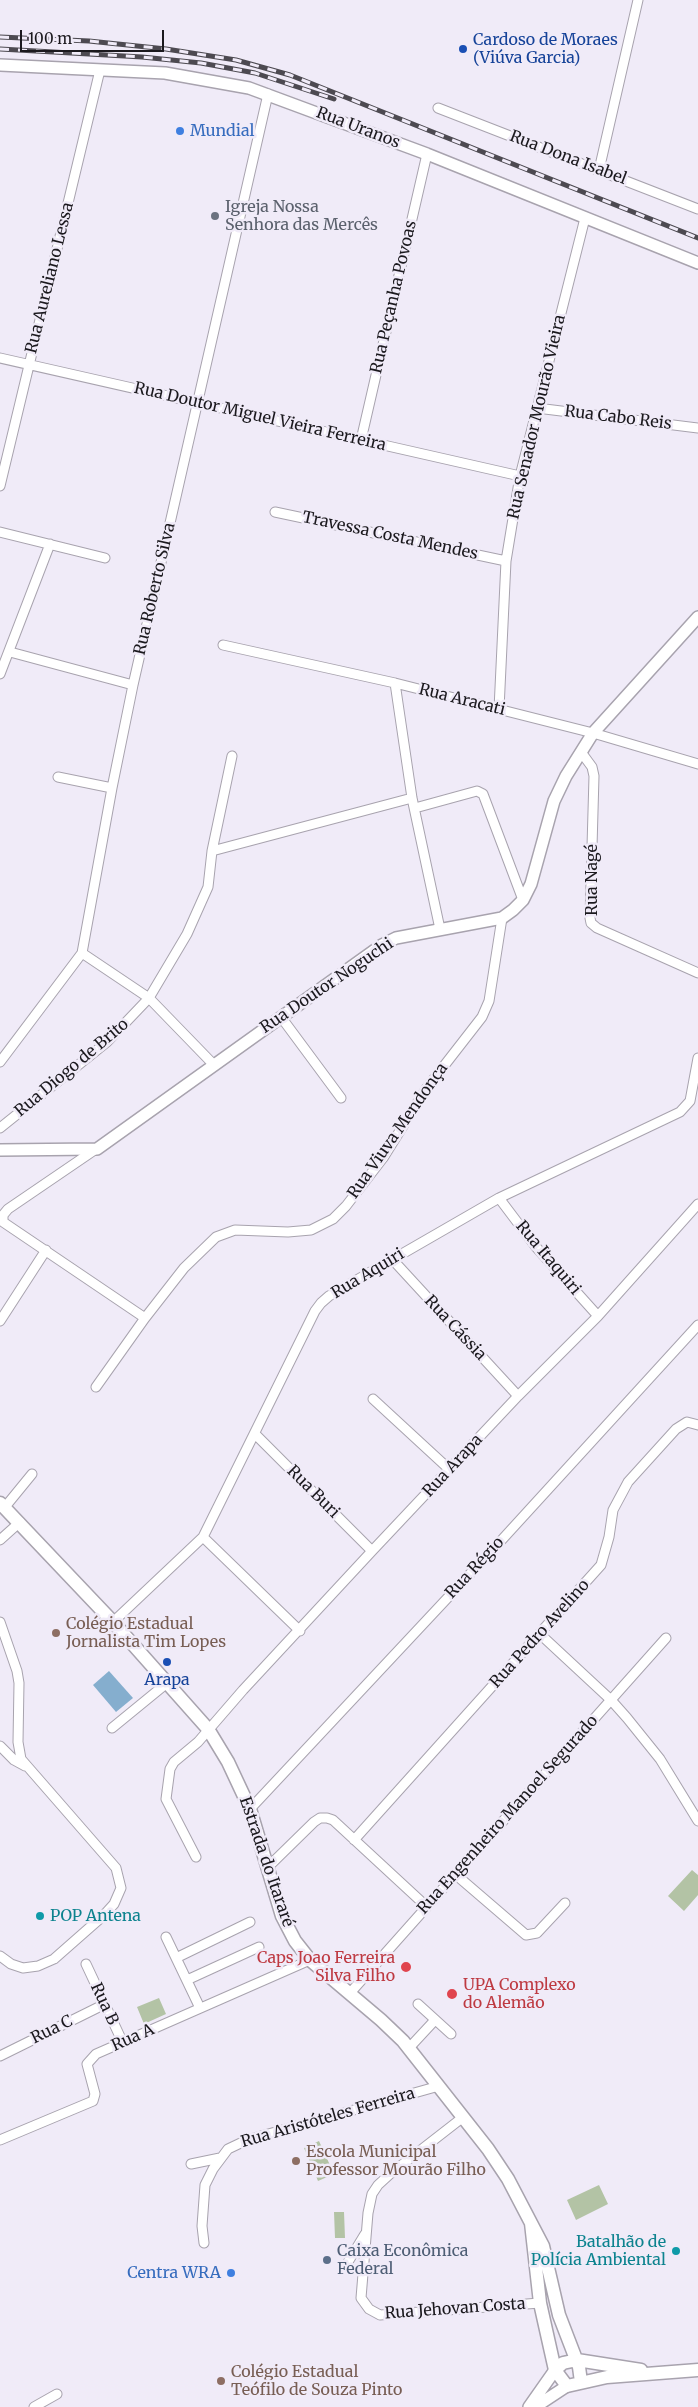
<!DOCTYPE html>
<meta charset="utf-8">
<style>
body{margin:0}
#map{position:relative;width:698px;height:2407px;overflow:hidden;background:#f0ebf8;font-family:Merriweather,serif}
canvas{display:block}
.scale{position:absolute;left:20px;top:30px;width:144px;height:22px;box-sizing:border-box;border:2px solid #1b191e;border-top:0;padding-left:6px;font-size:15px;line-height:18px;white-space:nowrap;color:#1b191e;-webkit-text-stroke:4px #f0ebf8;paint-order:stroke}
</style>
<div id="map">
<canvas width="698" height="2407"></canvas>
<div class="scale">100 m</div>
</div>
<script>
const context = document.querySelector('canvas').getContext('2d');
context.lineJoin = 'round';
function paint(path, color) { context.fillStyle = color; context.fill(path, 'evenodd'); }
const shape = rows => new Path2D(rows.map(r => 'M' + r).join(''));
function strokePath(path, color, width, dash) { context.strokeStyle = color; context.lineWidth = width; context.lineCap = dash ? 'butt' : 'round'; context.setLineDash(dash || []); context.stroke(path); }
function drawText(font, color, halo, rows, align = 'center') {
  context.font = font + ' Merriweather,serif'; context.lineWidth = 5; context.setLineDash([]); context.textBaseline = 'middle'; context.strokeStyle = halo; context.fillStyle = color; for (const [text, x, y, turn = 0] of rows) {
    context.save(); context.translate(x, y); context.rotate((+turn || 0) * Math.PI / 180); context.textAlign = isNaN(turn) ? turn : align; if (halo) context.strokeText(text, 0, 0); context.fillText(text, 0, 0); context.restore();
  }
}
paint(shape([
 [692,1870,698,1875,698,1895,684,1911,668,1896],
 [159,1998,166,2014,144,2024,137,2007],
 [319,2141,334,2174,318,2181,304,2148],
 [599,2185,608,2204,576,2220,567,2200],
 [334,2212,344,2212,345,2238,335,2238]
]), '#b3c3a5');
paint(shape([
 [109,1671,133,1698,116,1712,93,1685]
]), '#85aece');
const street = shape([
 [438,108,698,209],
 [599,170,638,0],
 [0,358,520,476],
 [537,408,698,428],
 [361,440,427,154],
 [0,486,100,70],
 [275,512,506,561],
 [0,532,105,558],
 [223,645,395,683,593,733,698,764],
 [10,652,133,685],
 [0,674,50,544],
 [395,683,412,798,440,929],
 [499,709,506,561,520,476,585,218],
 [581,752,592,767,594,776,590,918,591,923,597,928,698,973],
 [58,777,112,788],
 [415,808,477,791,483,794,523,900],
 [212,851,412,798],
 [82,953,149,998,214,1065],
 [281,1017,341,1098],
 [0,1062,82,953,112,788,133,685,268,94],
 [0,1128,107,1042,149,998,187,934,208,887,212,851,232,756],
 [96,1149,8,1209,3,1215,3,1222,145,1318],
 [499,1198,536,1247,598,1316],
 [392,1259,518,1396],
 [0,1321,46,1250],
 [96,1387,145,1318,184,1268,216,1237,235,1230,288,1232,311,1230,333,1219,346,1206,383,1158,426,1089,482,1017,489,1001,502,918],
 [373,1399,450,1470],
 [255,1434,372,1551],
 [5,1507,32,1474],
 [203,1537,300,1631],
 [0,1540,20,1522],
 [0,1622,17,1671,19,1683,18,1742,21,1759,116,1868,121,1888,114,1904,104,1915,54,1959,38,1966,23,1968,11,1964,0,1956],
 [113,1622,203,1537,315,1311,321,1303,329,1296,499,1198,680,1112,690,1101,698,1058],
 [541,1635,611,1700,627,1718,660,1759,698,1821],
 [112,1728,167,1683],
 [0,1746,14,1760,25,1766],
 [250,1809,498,1544,698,1325],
 [354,1840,601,1565,609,1537,613,1510,628,1482,676,1429,687,1422,698,1425],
 [196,1857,166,1799,170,1769,174,1762,198,1742,243,1690,372,1551,518,1396,598,1316,698,1204],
 [267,1868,314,1822,320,1818,327,1818,333,1820,426,1906],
 [455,1874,526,1935,537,1933,565,1903],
 [166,1937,200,2008],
 [176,1958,250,1922],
 [86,1964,123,2043],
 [187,1980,259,1947],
 [350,1993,666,1638],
 [418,2004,451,2034],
 [409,2048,435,2020],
 [0,2056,105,2004],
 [462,2118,390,2174,378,2185,372,2194,368,2213,361,2298,369,2309,380,2315,540,2303],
 [0,2140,93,2101,95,2094,87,2064,96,2054,310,1960],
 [191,2164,220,2158],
 [204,2243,202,2226,205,2185,213,2169,228,2149,247,2140,439,2086],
 [348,2262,365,2234],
 [34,2407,57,2394]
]);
const secondary = shape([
 [0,65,165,73,249,88,427,154,698,263],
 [0,1150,97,1149,382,945,396,938,502,918,513,910,523,900,531,884,554,801,566,776,593,733,698,617],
 [529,2407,555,2370],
 [535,2407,567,2386]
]);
const primary = shape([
 [0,1503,113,1622,208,1729,228,1762,250,1809,282,1916,295,1941,310,1960,381,2020,403,2041,488,2149,508,2179,543,2246,559,2315,579,2367,581,2382],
 [531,2223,540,2303,555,2370,567,2386,607,2377,698,2370],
 [555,2370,563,2363,577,2360,641,2370]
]);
strokePath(street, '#a8a3ae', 11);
strokePath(secondary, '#a8a3ae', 14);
strokePath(primary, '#a8a3ae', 15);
strokePath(street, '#fff', 9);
strokePath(secondary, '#fff', 11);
strokePath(primary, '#fff', 12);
const rail = shape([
 [0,37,89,41,166,49,236,60,290,75,698,238],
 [0,49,142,57,201,63,255,73,334,99]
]);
strokePath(rail, '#4d4a51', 5);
strokePath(rail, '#f0ebf8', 3, [9]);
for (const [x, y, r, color] of [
 [463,49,5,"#1a4fb4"],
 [180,131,5,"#3f7fe0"],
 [215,216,5,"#6b7280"],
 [56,1633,5,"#8d6e63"],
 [167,1662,5,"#1a4fb4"],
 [40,1916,5,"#0f9aa8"],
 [406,1967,6,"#e0444e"],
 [452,1994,6,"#e0444e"],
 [296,2161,5,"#8d6e63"],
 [676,2251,5,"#0f9aa8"],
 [327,2260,5,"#5c6f8a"],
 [231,2273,5,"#3f7fe0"],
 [221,2381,5,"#8d6e63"]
]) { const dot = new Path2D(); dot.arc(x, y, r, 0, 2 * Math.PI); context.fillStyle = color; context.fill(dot); strokePath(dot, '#f0ebf8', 2); }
drawText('16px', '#164399', '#f0ebf8', [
 ["Cardoso de Moraes",473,40],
 ["(Viúva Garcia)",473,58],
 ["Arapa",167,1680,"center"]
], 'left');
drawText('16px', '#1b191e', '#f0ebf8', [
 ["Rua Uranos",358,128,21],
 ["Rua Dona Isabel",568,158,21],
 ["Rua Aureliano Lessa",50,278,-76],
 ["Rua Peçanha Povoas",394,297,-77],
 ["Rua Doutor Miguel Vieira Ferreira",260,417,13],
 ["Rua Senador Mourão Vieira",537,417,-77],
 ["Rua Cabo Reis",618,418,7],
 ["Travessa Costa Mendes",390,536,12],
 ["Rua Roberto Silva",155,589,-77],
 ["Rua Aracati",462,700,14],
 ["Rua Nagé",592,880,-90],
 ["Rua Doutor Noguchi",327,986,-34],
 ["Rua Diogo de Brito",72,1068,-40],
 ["Rua Viuva Mendonça",398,1131,-55],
 ["Rua Itaquiri",548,1258,50],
 ["Rua Aquiri",368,1274,-31],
 ["Rua Cássia",455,1328,47],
 ["Rua Arapa",453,1466,-47],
 ["Rua Buri",313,1492,45],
 ["Rua Régio",475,1568,-47],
 ["Rua Pedro Avelino",540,1634,-48],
 ["Rua Engenheiro Manoel Segurado",508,1815,-48],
 ["Estrada do Itararé",266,1862,71],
 ["Rua B",104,2004,65],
 ["Rua C",52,2030,-26],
 ["Rua A",133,2038,-24],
 ["Rua Aristóteles Ferreira",328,2118,-16],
 ["Rua Jehovan Costa",455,2309,-4]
]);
drawText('16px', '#366cbe', '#f0ebf8', [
 ["Mundial",190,131],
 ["Centra WRA",221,2273,"right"]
], 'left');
drawText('16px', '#5b616d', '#f0ebf8', [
 ["Igreja Nossa",225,207],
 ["Senhora das Mercês",225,225]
], 'left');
drawText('16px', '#785e54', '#f0ebf8', [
 ["Colégio Estadual",66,1624],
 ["Jornalista Tim Lopes",66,1642],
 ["Escola Municipal",306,2152],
 ["Professor Mourão Filho",306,2170],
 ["Colégio Estadual",231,2372],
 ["Teófilo de Souza Pinto",231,2390]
], 'left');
drawText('16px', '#0d838f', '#f0ebf8', [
 ["POP Antena",50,1916],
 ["Batalhão de",666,2242,"right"],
 ["Polícia Ambiental",666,2260,"right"]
], 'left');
drawText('16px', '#be3a42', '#f0ebf8', [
 ["Caps Joao Ferreira",395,1958],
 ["Silva Filho",395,1976],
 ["UPA Complexo",463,1985,"left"],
 ["do Alemão",463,2003,"left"]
], 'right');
drawText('16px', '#4e5e75', '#f0ebf8', [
 ["Caixa Econômica",337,2251],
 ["Federal",337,2269]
], 'left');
</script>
